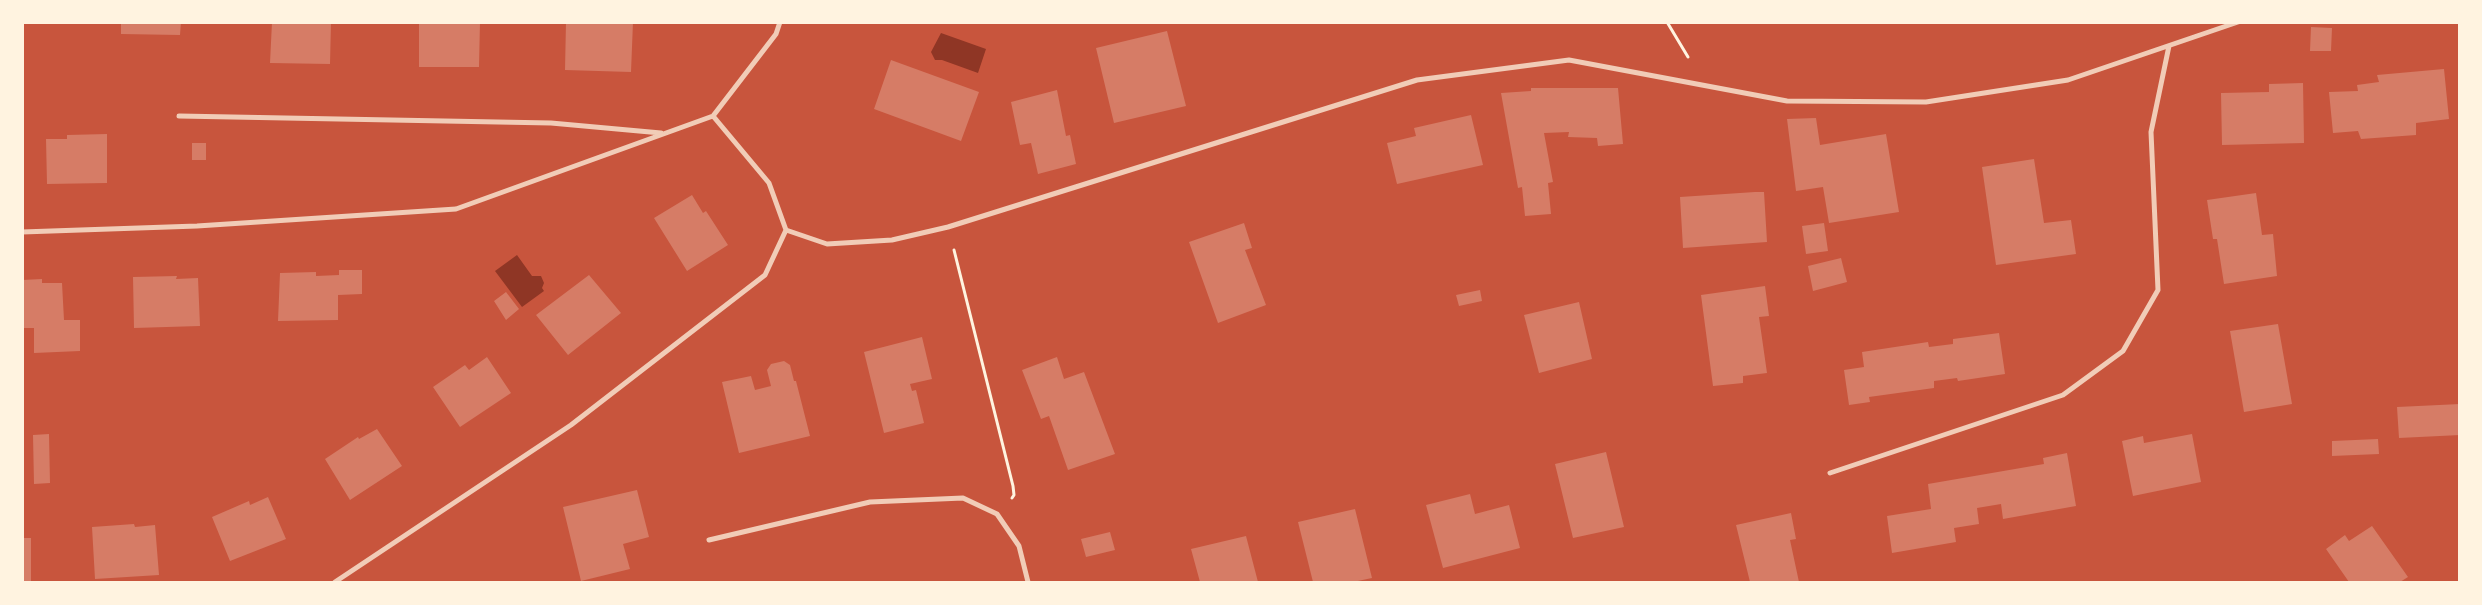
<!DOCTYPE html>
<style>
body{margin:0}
#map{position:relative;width:2482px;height:605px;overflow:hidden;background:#c8553d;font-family:"Asap Condensed",sans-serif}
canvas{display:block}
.frame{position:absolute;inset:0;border:24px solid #fff3e0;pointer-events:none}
</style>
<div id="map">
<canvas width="2482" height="605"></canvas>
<div class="frame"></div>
</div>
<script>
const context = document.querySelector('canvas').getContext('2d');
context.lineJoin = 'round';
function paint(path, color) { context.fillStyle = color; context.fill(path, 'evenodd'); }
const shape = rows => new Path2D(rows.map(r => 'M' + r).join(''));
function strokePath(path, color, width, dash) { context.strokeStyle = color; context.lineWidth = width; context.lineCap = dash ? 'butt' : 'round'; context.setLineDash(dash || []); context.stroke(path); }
paint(shape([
 [941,33,986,49,978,73,942,60,935,60,931,52],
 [517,255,532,276,541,276,544,283,542,288,544,291,522,307,495,271]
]), '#8f3625');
paint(shape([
 [121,22,181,22,180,35,121,34],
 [272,22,331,22,330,64,270,63],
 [419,22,480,22,479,67,419,67],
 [566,22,633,22,631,72,565,70],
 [2311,27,2332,28,2331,51,2310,51],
 [1167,31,1186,106,1114,123,1096,48],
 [891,60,979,92,961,141,874,109],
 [2444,69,2449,119,2416,123,2416,135,2361,139,2358,131,2333,133,2329,92,2358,91,2357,85,2379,82,2377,75],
 [2303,83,2304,143,2222,145,2221,93,2269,92,2269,84],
 [1531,88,1618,88,1623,144,1598,146,1597,138,1568,137,1569,132,1544,133,1553,182,1548,183,1551,214,1525,216,1522,187,1518,188,1501,93,1531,91],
 [1057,90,1066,136,1070,135,1076,164,1038,174,1031,143,1020,145,1011,102],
 [1471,115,1483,165,1397,184,1387,143,1416,136,1414,128],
 [1816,118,1820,145,1886,134,1899,212,1829,223,1823,187,1796,191,1787,119],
 [107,134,107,183,47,184,46,139,67,139,67,135],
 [192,143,206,143,206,160,192,160],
 [2034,159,2044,223,2071,220,2076,254,1996,265,1982,167],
 [1755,192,1764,192,1767,242,1683,248,1680,197],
 [2256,193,2262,235,2273,234,2277,276,2224,284,2217,239,2213,239,2207,200],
 [692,195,703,213,706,211,728,245,687,271,654,218],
 [1244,223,1252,248,1245,250,1266,305,1218,323,1189,242],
 [1824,223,1828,251,1806,254,1802,226],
 [1841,258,1847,282,1813,291,1808,266],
 [339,270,362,270,362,294,338,295,338,320,278,321,280,273,316,272,316,276,339,275],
 [589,275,621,313,568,355,536,315],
 [177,276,176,279,198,278,200,326,134,328,133,277],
 [42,279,42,283,62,283,64,320,80,320,80,351,34,353,34,328,22,328,22,280],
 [1765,286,1769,316,1759,317,1767,373,1743,376,1743,383,1713,386,1701,295],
 [1480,290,1482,301,1459,306,1456,295],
 [506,292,519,309,506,320,494,301],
 [1579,302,1592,359,1539,373,1524,315],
 [2278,324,2292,404,2244,412,2230,331],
 [1999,333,2005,374,1958,381,1957,378,1934,381,1934,388,1869,397,1870,402,1849,405,1844,370,1864,367,1862,352,1928,342,1929,347,1953,344,1953,339],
 [922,337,932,379,910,384,912,391,916,390,924,423,884,433,864,352],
 [487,357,511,393,460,427,433,387,465,365,469,370],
 [1057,357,1064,379,1084,372,1115,454,1068,470,1049,416,1041,419,1022,370],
 [784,361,790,365,794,381,796,381,810,436,739,453,722,382,751,376,755,390,771,386,767,370,771,364],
 [2460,404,2460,435,2399,438,2397,407],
 [377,429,402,466,350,500,325,459,358,437,359,439],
 [49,434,50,483,34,484,33,435],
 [2192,434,2201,482,2133,496,2122,441,2143,436,2144,443],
 [2378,439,2379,454,2332,456,2332,441],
 [1606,452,1624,527,1573,538,1555,464],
 [2067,453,2076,506,2003,519,2001,504,1977,508,1979,524,1954,528,1956,542,1892,553,1887,516,1931,509,1928,484,2044,464,2043,458],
 [637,490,649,537,623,544,630,569,581,581,563,507],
 [1470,494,1475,514,1509,505,1520,548,1443,568,1426,505],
 [268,497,286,539,230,561,212,517,249,501,250,505],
 [1355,509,1372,578,1353,582,1313,582,1298,522],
 [1791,513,1796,539,1790,540,1799,582,1750,582,1736,525],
 [134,524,135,527,155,525,159,575,95,579,92,527],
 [2372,526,2408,577,2400,582,2349,582,2326,549,2345,535,2349,541],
 [1110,532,1115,550,1086,557,1081,539],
 [1246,536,1258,582,1200,582,1191,549],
 [22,538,31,538,31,581,22,581]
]), '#d67c66');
strokePath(shape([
 [1667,22,1688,57],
 [954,250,1013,486,1014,495,1012,498]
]), '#fff3e0', 3);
strokePath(shape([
 [179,116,551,123,661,133],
 [713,116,776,34,780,22],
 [786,230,827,244,892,240,948,227,1417,80,1569,60,1787,101,1926,102,2068,80,2238,22],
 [22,232,197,226,456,209,713,116,769,183,786,230],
 [1830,473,2063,395,2123,351,2158,290,2151,132,2169,46],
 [709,540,870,502,963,498,997,514,1019,546,1028,582],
 [335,582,571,425,765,275,786,230]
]), '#f1ccb7', 5);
</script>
